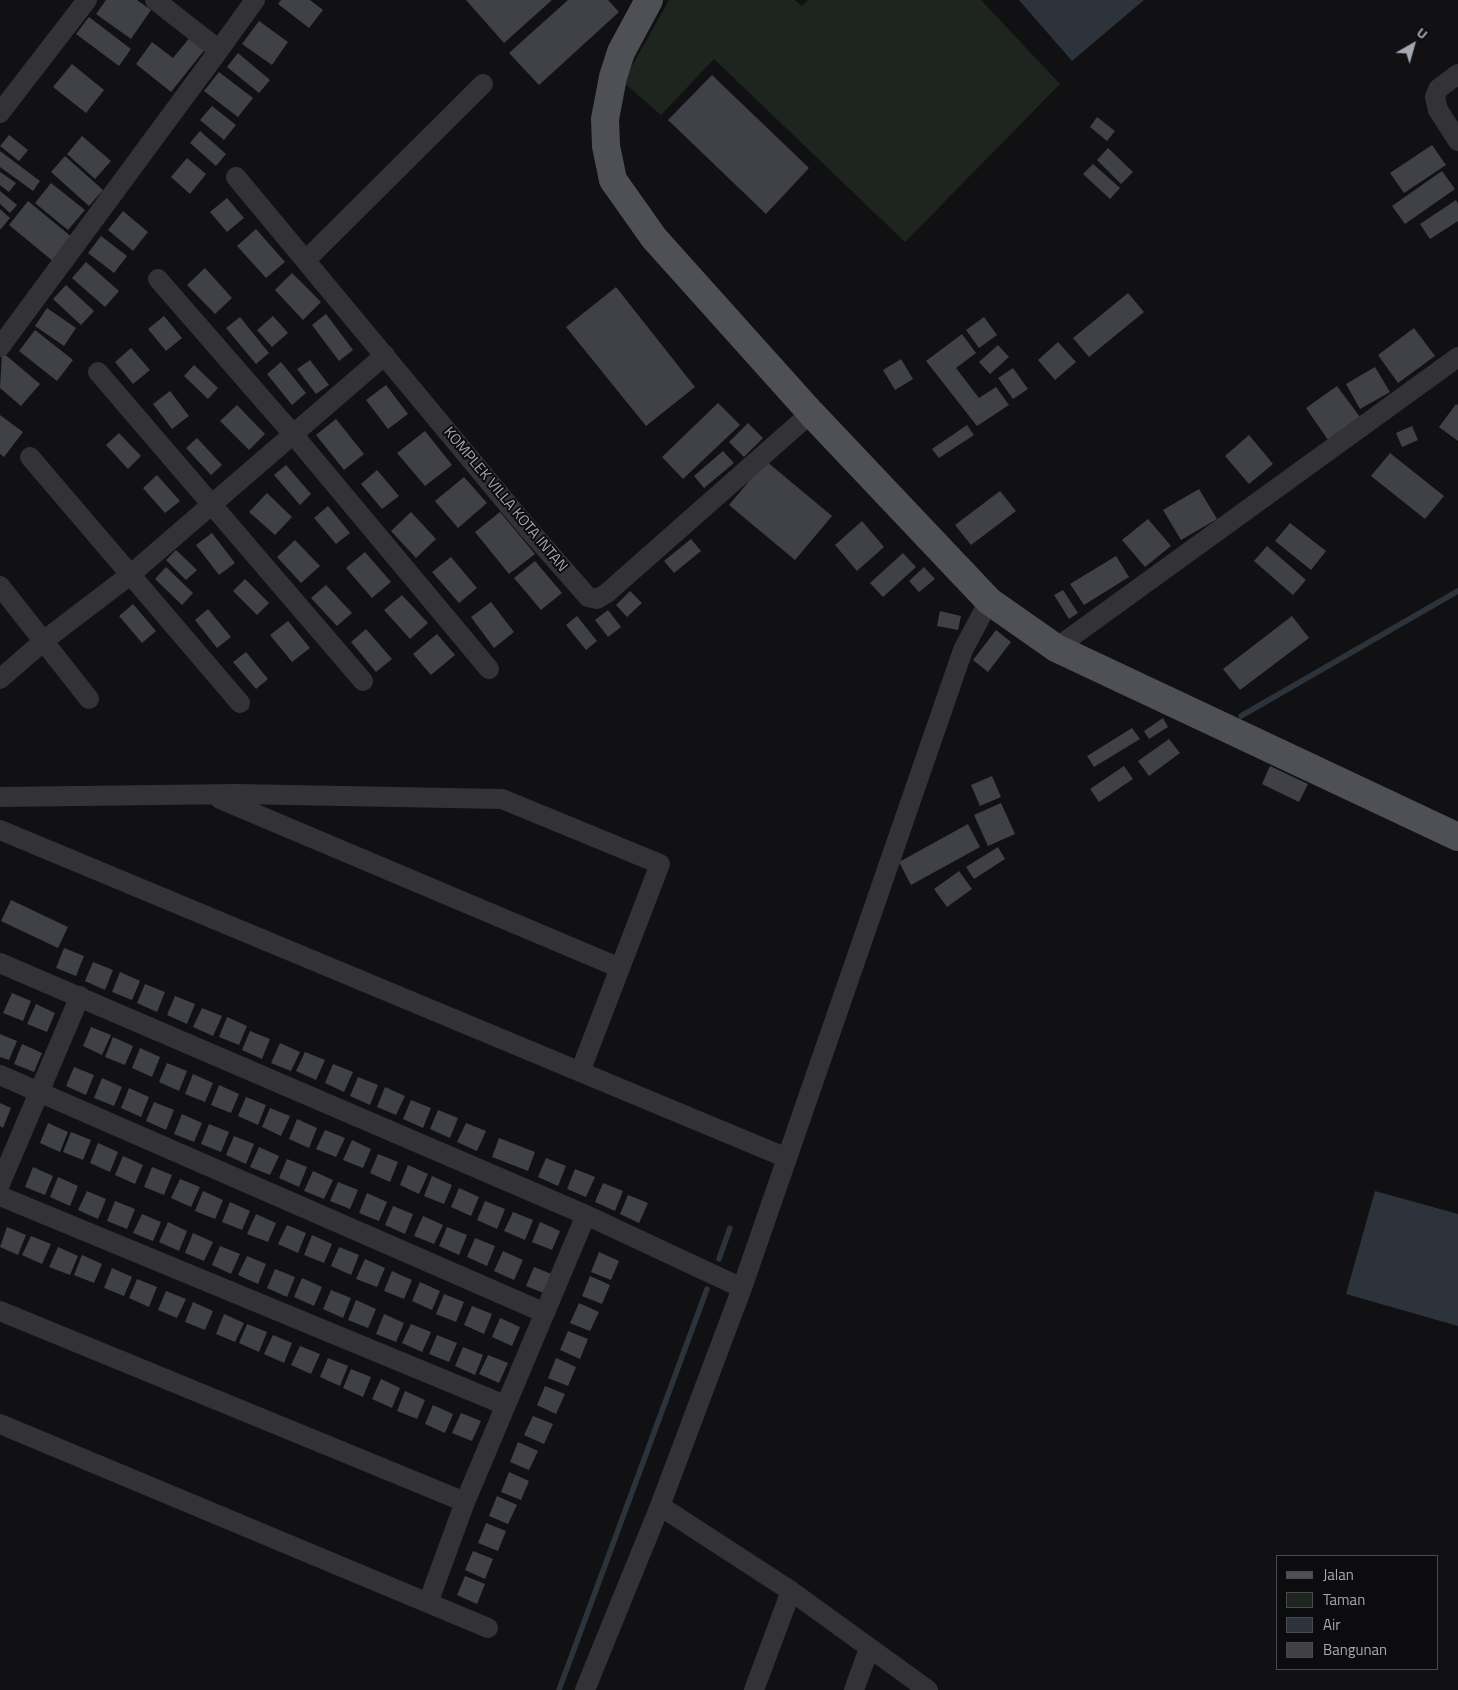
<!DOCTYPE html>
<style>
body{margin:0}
#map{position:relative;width:1458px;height:1690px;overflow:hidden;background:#111113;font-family:"Titillium Web",sans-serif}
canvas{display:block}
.legend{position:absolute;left:1276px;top:1555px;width:162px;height:115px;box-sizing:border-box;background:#0c0c0e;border:1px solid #494a50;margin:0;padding:6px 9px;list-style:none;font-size:15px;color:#a4a8b2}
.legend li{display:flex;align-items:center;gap:10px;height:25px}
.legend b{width:25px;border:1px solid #494a50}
.north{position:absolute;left:1388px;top:20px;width:50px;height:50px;-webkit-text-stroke:4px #0c0c0e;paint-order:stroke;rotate:38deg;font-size:14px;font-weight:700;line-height:20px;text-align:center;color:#a4a8b2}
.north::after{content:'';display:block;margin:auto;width:18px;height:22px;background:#a4a8b2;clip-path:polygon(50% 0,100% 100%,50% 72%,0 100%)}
</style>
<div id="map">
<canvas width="1458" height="1690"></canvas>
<ul class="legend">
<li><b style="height:6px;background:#4f5056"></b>Jalan</li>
<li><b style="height:14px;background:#1e251f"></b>Taman</li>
<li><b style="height:14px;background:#2c333a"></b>Air</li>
<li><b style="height:14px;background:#404146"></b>Bangunan</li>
</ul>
<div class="north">U</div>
</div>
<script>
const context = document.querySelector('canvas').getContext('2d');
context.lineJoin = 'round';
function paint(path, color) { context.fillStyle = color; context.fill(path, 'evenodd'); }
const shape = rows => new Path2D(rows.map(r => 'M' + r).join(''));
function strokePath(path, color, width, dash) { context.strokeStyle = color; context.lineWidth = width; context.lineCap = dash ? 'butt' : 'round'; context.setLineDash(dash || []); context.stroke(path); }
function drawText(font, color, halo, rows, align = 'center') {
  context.font = font + ' "Titillium Web",sans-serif'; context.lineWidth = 4; context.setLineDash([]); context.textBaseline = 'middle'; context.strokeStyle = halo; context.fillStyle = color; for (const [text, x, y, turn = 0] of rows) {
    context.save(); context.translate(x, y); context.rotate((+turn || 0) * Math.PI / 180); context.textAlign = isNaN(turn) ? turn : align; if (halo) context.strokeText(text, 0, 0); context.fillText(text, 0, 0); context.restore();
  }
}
paint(shape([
 [669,0,795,0,802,6,808,0,981,0,1060,84,905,242,714,59,661,115,623,82]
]), '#1e251f');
paint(shape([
 [1019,0,1144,0,1072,61],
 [1375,1191,1458,1214,1458,1326,1346,1294]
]), '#2c333a');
strokePath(shape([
 [1241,716,1458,591],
 [719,1259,730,1228],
 [559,1690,707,1289]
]), '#2c333a', 5.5);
paint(shape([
 [106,0,137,0,151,10,131,39,96,14],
 [281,0,310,0,323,10,309,28,278,4],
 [466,0,552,0,504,43],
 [568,0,608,0,619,12,539,85,509,53],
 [89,17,131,49,119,66,76,34],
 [259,21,288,42,272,65,242,44],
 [191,36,206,48,171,92,136,64,152,42,173,58],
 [238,53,270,80,259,93,227,67],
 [72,64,104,90,86,113,53,87],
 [219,72,253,98,238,117,204,91],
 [712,75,809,168,766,214,668,120],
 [212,106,236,125,224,140,200,120],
 [1097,117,1115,131,1107,141,1090,127],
 [200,131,226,154,216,166,190,143],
 [9,135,28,150,19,161,0,146],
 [82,136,111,161,95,179,67,154],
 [1432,145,1446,165,1404,193,1390,173],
 [1108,148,1133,172,1121,184,1097,160],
 [0,151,40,181,33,191,0,167],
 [65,156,103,190,89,206,51,172],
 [187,158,206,174,190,194,171,177],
 [1093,164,1120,188,1110,199,1083,174],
 [1442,171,1455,189,1405,224,1392,206],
 [0,172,16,183,9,192,0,185],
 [51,183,85,210,68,230,35,203],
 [0,191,17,205,10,213,0,204],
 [227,198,244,218,227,232,210,212],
 [1456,200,1458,204,1458,221,1430,239,1420,224],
 [28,201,73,238,54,262,9,225],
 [0,209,10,218,0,230],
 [123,211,148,232,133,251,108,230],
 [256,229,285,262,266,278,237,246],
 [101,236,127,256,114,273,88,253],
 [86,262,119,291,105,307,72,278],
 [205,268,232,298,215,314,187,285],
 [292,273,321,302,303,320,275,290],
 [66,285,94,311,81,325,53,299],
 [616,287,695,387,646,426,566,327],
 [1128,293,1144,312,1089,357,1073,338],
 [47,308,76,328,64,346,35,326],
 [326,314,353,350,339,361,312,325],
 [164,316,182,338,166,351,148,329],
 [273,316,288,333,272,347,257,330],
 [240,317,269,353,256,364,226,328],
 [984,317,997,335,979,348,966,330],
 [1414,328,1435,356,1398,383,1378,355],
 [35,330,73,360,57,381,19,351],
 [962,334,976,353,956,368,979,398,996,387,1009,405,977,426,926,361],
 [1058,342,1076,362,1055,380,1038,360],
 [998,345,1009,357,990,374,979,362],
 [131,348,150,370,133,384,115,362],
 [2,352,40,384,21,406,0,388],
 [901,359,913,379,895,390,883,370],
 [310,360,329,385,316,394,297,369],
 [281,362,306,393,292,405,267,374],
 [194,365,218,388,208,399,184,376],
 [1375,367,1390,392,1360,409,1346,384],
 [1013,368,1028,389,1013,399,998,378],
 [386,385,408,414,388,429,366,400],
 [1337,386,1360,417,1328,440,1306,408],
 [170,391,189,416,172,429,153,404],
 [718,403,740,425,683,479,662,457],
 [1456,404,1458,405,1458,441,1439,427],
 [237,405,265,434,249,450,220,421],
 [0,415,23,432,4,457,0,454],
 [336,419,364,454,344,470,316,435],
 [748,423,763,438,744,457,729,442],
 [967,425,974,435,939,458,932,449],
 [1412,426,1418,440,1402,447,1396,433],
 [425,431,452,465,425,486,397,453],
 [119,433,141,456,128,469,106,445],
 [1249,435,1273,464,1249,484,1225,456],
 [197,438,222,465,211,475,186,448],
 [723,451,734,463,704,488,694,476],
 [1390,453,1444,496,1425,519,1371,476],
 [766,461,832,516,795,560,729,505],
 [286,465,311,494,300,505,274,475],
 [377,470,399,496,382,509,361,484],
 [157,475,180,501,165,513,143,488],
 [464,477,487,503,458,528,435,501],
 [1199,489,1217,519,1181,540,1163,510],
 [1000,491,1016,511,971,545,955,525],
 [267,493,292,517,275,535,249,512],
 [328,506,350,533,336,544,314,518],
 [411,512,436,539,416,558,391,531],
 [500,512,535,554,509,574,475,532],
 [1148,519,1171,546,1145,567,1122,540],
 [862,521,884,547,857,571,835,545],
 [1290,523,1326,551,1311,570,1275,541],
 [212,533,235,563,219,575,196,545],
 [691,539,701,551,674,573,664,561],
 [295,540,320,566,301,583,277,557],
 [1267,546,1306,580,1293,595,1254,561],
 [176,550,197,570,186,580,166,560],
 [365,552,391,582,372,598,346,568],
 [903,553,916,567,883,597,870,583],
 [1116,556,1129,577,1084,605,1070,584],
 [451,557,477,588,459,603,432,572],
 [535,561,562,593,541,610,514,578],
 [166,567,193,593,182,605,155,579],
 [924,567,935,579,919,592,909,581],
 [245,579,269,603,257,615,233,591],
 [326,585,352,613,337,626,311,598],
 [1063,590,1078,613,1069,619,1054,595],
 [630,591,642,603,627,617,616,605],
 [402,595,428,623,410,639,384,610],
 [491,602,514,632,494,648,471,617],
 [133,604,156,631,142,643,119,616],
 [208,609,231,637,217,648,195,620],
 [608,610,621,627,608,637,595,620],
 [940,611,961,616,958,630,937,626],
 [577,616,597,641,586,650,566,625],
 [1292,616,1309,638,1240,690,1223,669],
 [288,621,310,648,292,662,270,635],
 [366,629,392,659,376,672,351,642],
 [996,630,1011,642,988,672,973,660],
 [437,634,455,655,431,675,413,654],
 [246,652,268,679,256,689,233,662],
 [1163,718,1168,727,1149,739,1144,731],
 [1132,728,1140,739,1094,767,1087,756],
 [1169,739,1180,753,1149,776,1138,761],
 [1124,766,1133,779,1099,802,1090,789],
 [1270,766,1308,784,1299,802,1262,784],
 [992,776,1001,797,980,806,971,785],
 [1001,803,1015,834,988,846,974,815],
 [968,824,980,847,911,885,899,862],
 [998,847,1005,859,974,879,966,867],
 [959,871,972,889,947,907,934,889],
 [11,900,68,927,58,948,1,921],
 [64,948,84,956,76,976,56,968],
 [93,962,113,970,105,990,85,981],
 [120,972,140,981,132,1000,112,992],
 [145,984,165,992,157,1012,137,1003],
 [12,993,31,1001,23,1021,3,1013],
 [175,996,195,1004,187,1024,167,1015],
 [36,1004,55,1013,47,1032,27,1024],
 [202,1008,222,1016,213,1036,193,1027],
 [227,1017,247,1026,239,1045,219,1037],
 [91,1027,111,1035,102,1055,83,1046],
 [250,1031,270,1039,262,1059,242,1050],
 [0,1034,17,1041,9,1060,0,1057],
 [113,1037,133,1046,125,1065,105,1057],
 [280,1043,300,1052,291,1071,271,1063],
 [22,1044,42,1053,34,1072,14,1064],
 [140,1048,160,1057,152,1077,132,1068],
 [305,1052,325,1060,316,1080,296,1071],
 [167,1063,187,1071,179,1091,159,1082],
 [333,1064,353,1072,344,1092,325,1083],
 [74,1067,94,1075,86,1095,66,1086],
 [193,1074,213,1083,205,1102,185,1094],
 [358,1077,378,1085,370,1105,350,1096],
 [102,1078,122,1087,114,1106,94,1098],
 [219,1085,239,1094,231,1113,211,1105],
 [385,1087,405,1096,396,1115,377,1107],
 [129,1088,149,1097,141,1117,121,1108],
 [246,1097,266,1105,258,1125,238,1116],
 [411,1100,431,1108,423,1128,403,1119],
 [154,1102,174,1110,166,1130,146,1121],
 [0,1103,11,1108,3,1128,0,1126],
 [270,1108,290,1116,281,1136,262,1127],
 [438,1110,458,1118,450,1138,430,1129],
 [182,1114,202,1123,194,1142,174,1134],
 [297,1119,317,1128,309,1148,289,1139],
 [48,1123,68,1132,60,1152,40,1143],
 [466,1123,486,1131,477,1151,457,1142],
 [209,1124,229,1132,221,1152,201,1144],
 [325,1130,345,1138,336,1157,316,1149],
 [71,1132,91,1140,83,1160,63,1152],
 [234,1136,254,1144,246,1164,226,1155],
 [499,1138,535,1152,528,1171,492,1157],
 [352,1140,371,1149,363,1168,343,1160],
 [98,1143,118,1152,110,1172,90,1163],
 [259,1147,279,1156,270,1175,250,1167],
 [378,1154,398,1162,390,1182,370,1173],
 [123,1156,143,1165,135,1184,115,1175],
 [546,1158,566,1166,558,1186,538,1177],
 [287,1159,307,1167,299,1187,279,1178],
 [408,1165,428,1174,419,1194,400,1185],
 [33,1167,53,1176,45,1195,25,1187],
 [152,1167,172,1175,164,1195,144,1187],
 [575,1169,595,1177,586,1197,567,1189],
 [313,1171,333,1180,324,1199,304,1191],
 [432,1176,452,1185,444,1204,424,1196],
 [58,1177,78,1186,70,1206,50,1197],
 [180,1179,200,1187,191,1207,171,1198],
 [338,1182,358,1190,350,1209,330,1201],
 [603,1183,623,1191,615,1211,595,1202],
 [459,1188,479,1197,471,1216,451,1207],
 [87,1191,106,1199,98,1219,78,1210],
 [203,1191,223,1200,215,1219,195,1211],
 [367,1193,387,1202,379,1221,359,1213],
 [628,1195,648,1203,639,1223,620,1214],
 [115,1201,135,1209,127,1229,107,1221],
 [485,1201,505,1209,497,1229,477,1220],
 [230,1202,250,1211,242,1230,222,1222],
 [393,1206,413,1214,405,1234,385,1225],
 [513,1212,533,1220,525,1240,504,1231],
 [142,1214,161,1222,153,1241,133,1233],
 [256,1214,276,1223,268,1242,247,1234],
 [423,1216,443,1225,434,1244,414,1236],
 [168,1222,187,1231,179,1251,159,1242],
 [540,1222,560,1231,552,1250,532,1242],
 [287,1225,306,1233,298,1253,278,1244],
 [7,1227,26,1235,18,1255,0,1247],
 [447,1227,467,1235,459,1255,439,1246],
 [193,1233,213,1242,204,1261,185,1253],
 [312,1235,332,1244,324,1263,304,1255],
 [31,1236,51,1244,42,1264,22,1255],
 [475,1238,495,1246,487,1266,467,1257],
 [220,1246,240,1254,231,1274,212,1265],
 [58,1247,78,1256,70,1275,49,1267],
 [339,1247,359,1255,351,1275,331,1266],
 [503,1251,523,1260,514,1280,494,1271],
 [599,1252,619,1261,611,1280,591,1272],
 [82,1255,102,1264,94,1283,74,1275],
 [247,1256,266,1264,258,1284,238,1275],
 [365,1259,385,1268,377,1287,356,1279],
 [534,1267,554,1275,546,1294,526,1286],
 [112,1268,132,1277,124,1296,104,1288],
 [275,1269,295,1277,287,1297,267,1288],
 [392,1271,412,1280,404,1299,384,1291],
 [590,1276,610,1285,602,1304,582,1296],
 [302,1278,322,1287,314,1306,294,1297],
 [137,1279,157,1287,149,1307,129,1298],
 [420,1282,440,1291,432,1310,412,1301],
 [331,1290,351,1298,343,1318,323,1309],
 [166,1291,186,1299,177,1318,158,1310],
 [444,1294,464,1302,456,1322,436,1314],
 [356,1300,376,1309,368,1328,348,1320],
 [193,1302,213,1311,205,1330,185,1322],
 [579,1303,599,1312,590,1331,570,1323],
 [472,1306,492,1314,484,1334,464,1325],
 [224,1314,244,1323,235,1342,216,1334],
 [384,1314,404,1323,396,1342,376,1334],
 [500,1318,520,1327,512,1346,492,1337],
 [247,1324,267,1332,259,1352,239,1343],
 [411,1324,431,1332,422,1352,402,1343],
 [568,1331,588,1339,580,1359,560,1350],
 [273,1335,292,1343,284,1363,264,1354],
 [437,1335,457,1343,449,1362,429,1354],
 [300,1346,320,1354,311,1374,291,1365],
 [463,1347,483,1355,475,1375,455,1366],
 [488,1355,508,1363,499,1383,479,1374],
 [328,1358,348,1366,340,1386,320,1377],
 [556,1358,576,1367,568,1386,548,1378],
 [351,1369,371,1377,363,1397,343,1388],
 [381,1379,400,1388,392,1408,372,1399],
 [545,1386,565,1394,556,1414,537,1405],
 [405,1391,425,1400,417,1419,397,1411],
 [433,1405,453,1414,445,1433,425,1424],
 [461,1413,481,1421,472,1441,452,1433],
 [533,1416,553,1424,544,1444,524,1435],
 [518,1442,538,1451,529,1470,510,1462],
 [509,1472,529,1481,521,1500,501,1492],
 [497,1496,517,1505,508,1524,489,1516],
 [486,1523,506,1531,498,1551,478,1543],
 [473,1551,493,1559,485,1579,465,1570],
 [465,1576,485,1584,477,1604,457,1595]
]), '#404146');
strokePath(shape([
 [219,50,255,0],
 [1458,74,1438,89,1435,97,1438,110,1458,141],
 [0,113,87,0],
 [236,177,530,531,588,597,597,599,607,593,811,413],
 [306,260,483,84],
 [158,279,292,433,489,669],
 [0,347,219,50,155,0],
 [98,372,363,681],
 [30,457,240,703],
 [0,586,89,699],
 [1056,648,1458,357],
 [0,679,46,639,130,575,385,355],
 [0,797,236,794,502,799,660,864,580,1072],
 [220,799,620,968],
 [0,830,787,1158],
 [0,963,586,1215,742,1288],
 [0,1075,545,1313],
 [0,1184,80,996],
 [0,1196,505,1405],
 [0,1311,465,1502],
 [0,1424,488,1628],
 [660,1506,791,1591,928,1690],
 [428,1603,465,1502,586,1215],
 [585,1690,660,1506,742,1288,963,650,989,601],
 [754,1690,791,1591],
 [854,1690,869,1649]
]), '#333337', 20);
strokePath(shape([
 [649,0,621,52,613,77,605,119,606,146,613,180,654,238,811,413,989,601,1056,648,1458,837]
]), '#4f5056', 28);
drawText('15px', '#a4a8b2', '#0c0c0e', [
 ["KOMPLEK VILLA KOTA INTAN",505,500,50]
]);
</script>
